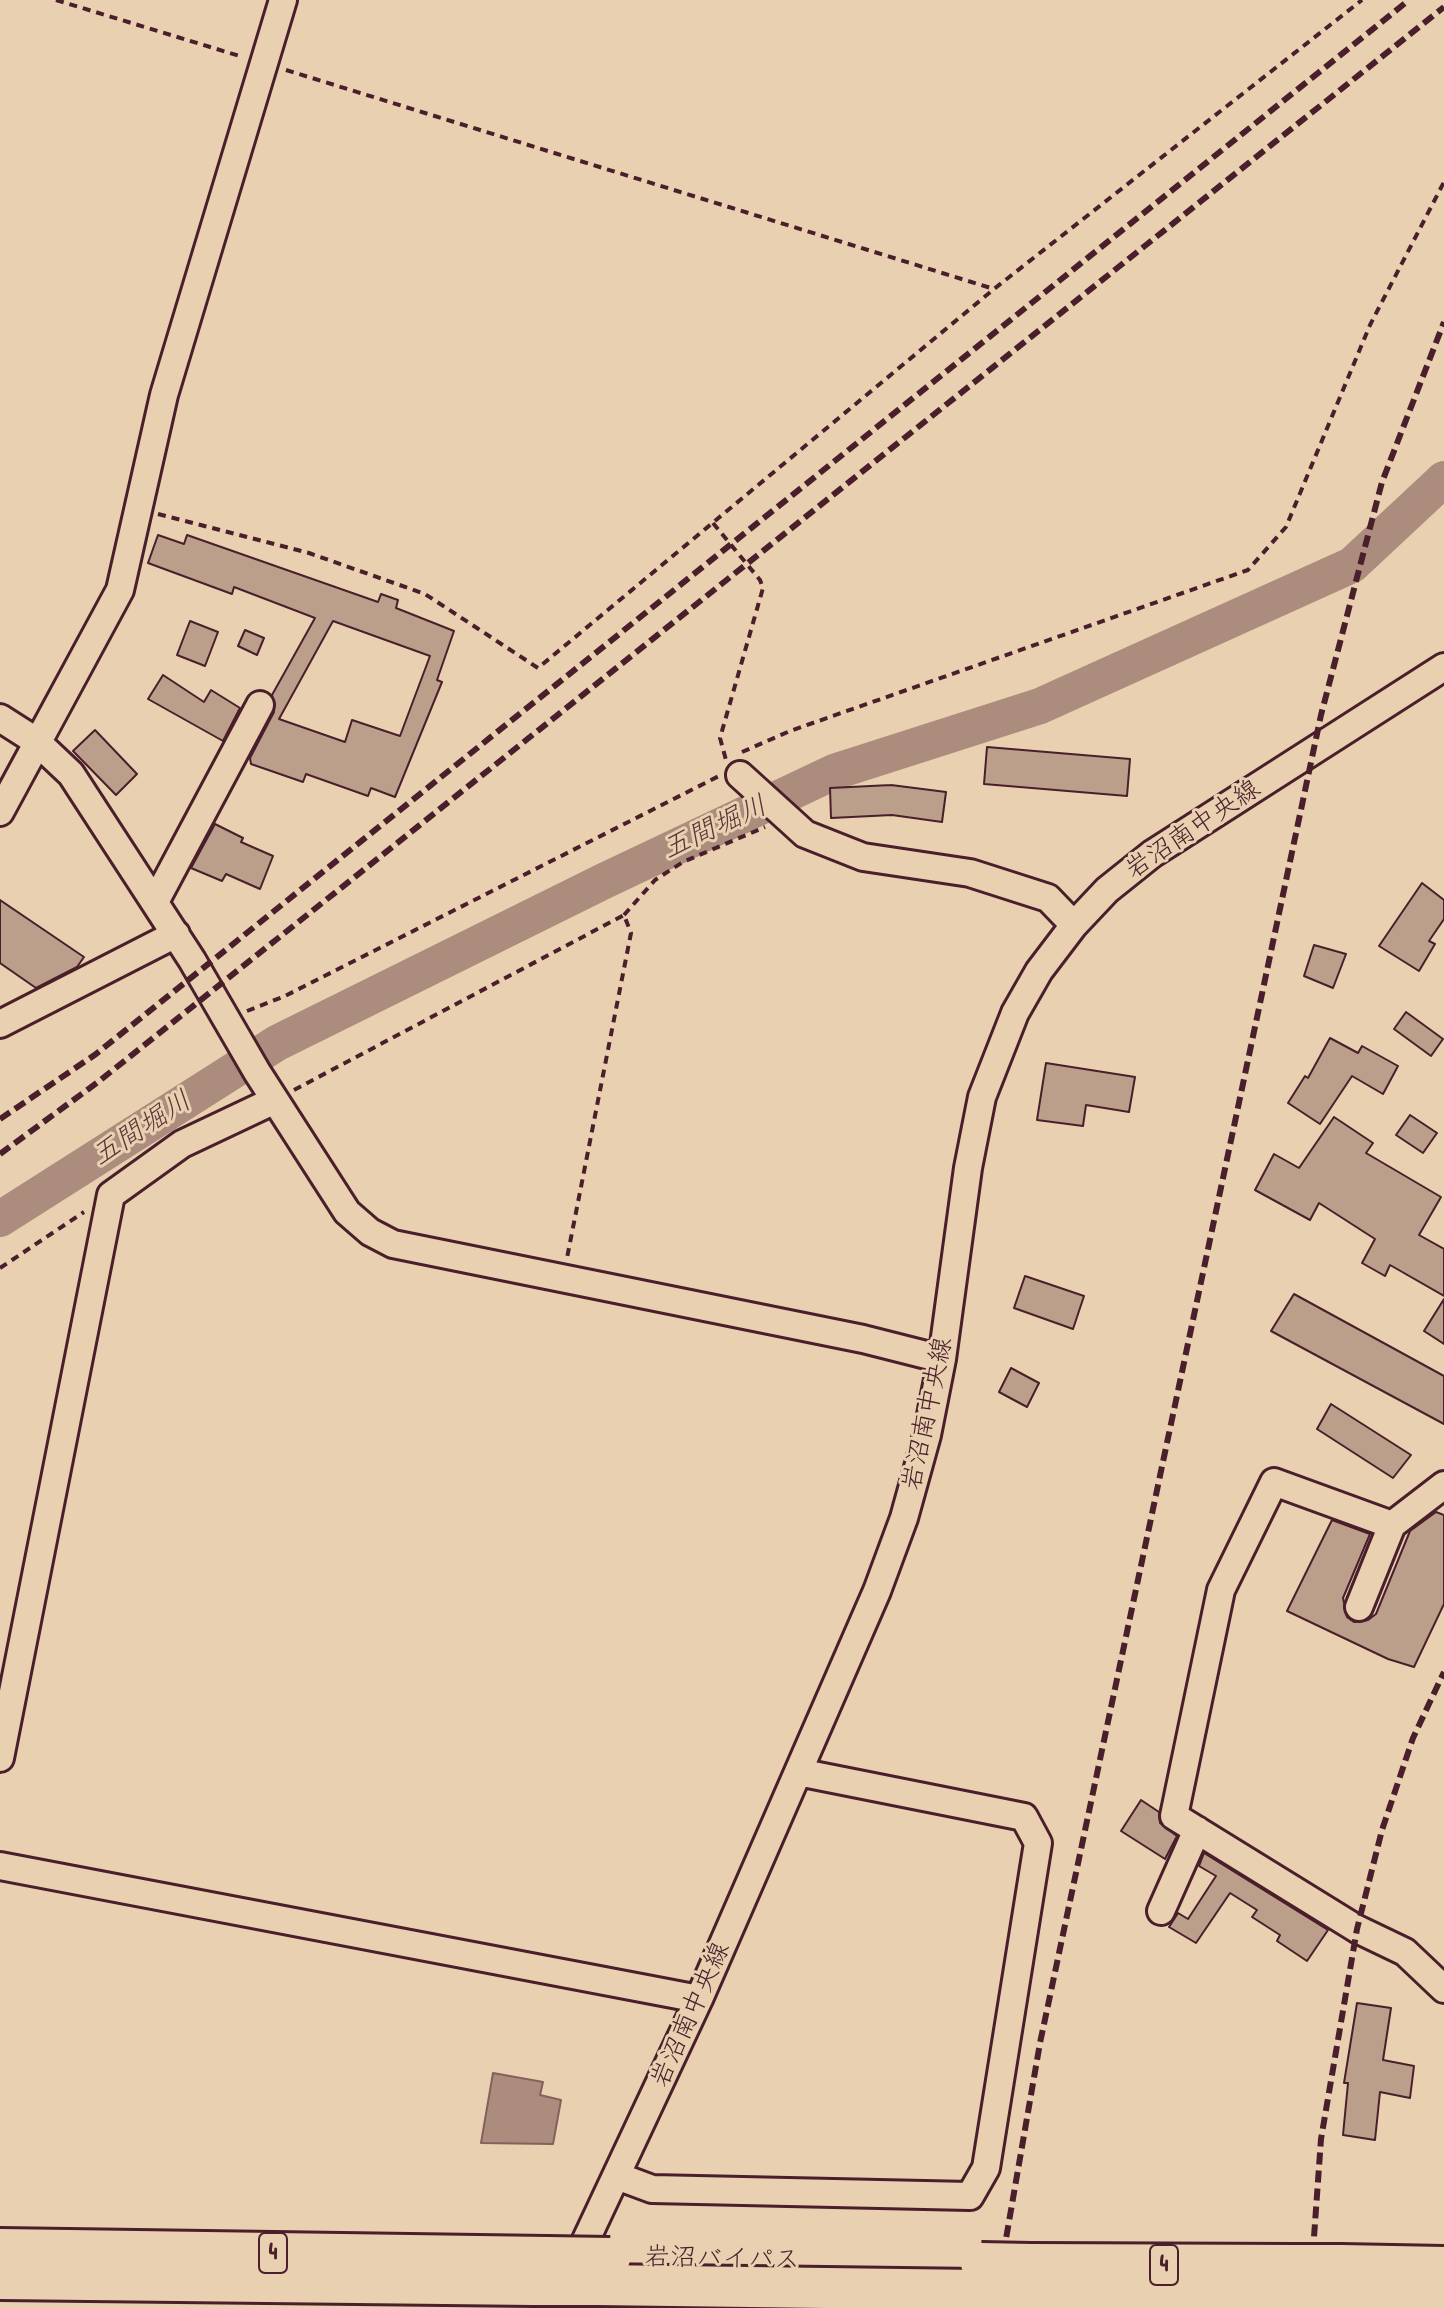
<!DOCTYPE html>
<meta charset="utf-8">
<style>
body{margin:0}
canvas{display:block;background:#e8d0b0}
</style>
<canvas width="1444" height="2308"></canvas>
<script>
const context = document.querySelector('canvas').getContext('2d');
context.lineJoin = 'round';
function paint(path, color) { context.fillStyle = color; context.fill(path, 'evenodd'); }
const shape = rows => new Path2D(rows.map(r => 'M' + r).join(''));
function strokePath(path, color, width, dash) { context.strokeStyle = color; context.lineWidth = width; context.lineCap = dash ? 'butt' : 'round'; context.setLineDash(dash || []); context.stroke(path); }
function drawText(font, color, halo, rows, align = 'center') {
  context.font = font + ' "Patrick Hand","Klee One",sans-serif'; context.lineWidth = 6; context.setLineDash([]); context.textBaseline = 'middle'; context.strokeStyle = halo; context.fillStyle = color; for (const [text, x, y, turn = 0] of rows) {
    context.save(); context.translate(x, y); context.rotate((+turn || 0) * Math.PI / 180); context.textAlign = isNaN(turn) ? turn : align; if (halo) context.strokeText(text, 0, 0); context.fillText(text, 0, 0); context.restore();
  }
}
const water = shape([
 [493,2073,543,2082,540,2095,561,2100,553,2144,481,2143,493,2073]
]);
paint(water, '#ac8c7d');
strokePath(water, '#85605c', 2);
strokePath(shape([
 [0,1219,277,1043,604,881,834,772,1040,706,1352,565,1444,479]
]), '#ac8c7d', 36);
const building = shape([
 [158,535,184,544,187,535,378,602,381,594,398,600,396,608,454,631,437,680,442,682,395,797,371,788,368,796,306,774,303,782,251,764,250,758,274,712,272,695,315,618,234,587,232,594,148,563,158,535],
 [333,621,430,656,400,736,352,720,345,742,279,719,333,621],
 [190,621,218,632,205,666,177,655,190,621],
 [245,630,264,638,257,655,238,646,245,630],
 [163,675,204,702,211,690,240,708,223,741,148,699,163,675],
 [95,730,137,774,116,795,73,751,95,730],
 [987,747,1130,759,1127,796,984,784,987,747],
 [891,785,946,792,942,822,892,815,831,818,830,788,891,785],
 [215,824,243,838,241,842,273,856,260,889,226,874,222,881,191,868,215,824],
 [1422,883,1444,900,1444,919,1429,941,1435,944,1419,971,1379,946,1422,883],
 [0,900,84,957,77,967,36,988,0,963,0,900],
 [1314,945,1346,954,1333,988,1304,976,1314,945],
 [1406,1012,1443,1039,1431,1056,1394,1029,1406,1012],
 [1330,1038,1358,1053,1362,1046,1398,1066,1383,1094,1352,1076,1320,1124,1288,1103,1305,1076,1308,1078,1330,1038],
 [1046,1063,1135,1077,1129,1112,1086,1105,1083,1126,1037,1120,1046,1063],
 [1410,1115,1437,1133,1423,1153,1396,1135,1410,1115],
 [1334,1117,1373,1143,1366,1153,1441,1197,1419,1235,1444,1249,1444,1296,1390,1265,1385,1276,1362,1263,1375,1239,1319,1203,1310,1220,1255,1190,1274,1154,1299,1168,1334,1117],
 [1025,1276,1084,1296,1073,1329,1014,1308,1025,1276],
 [1294,1294,1444,1376,1444,1424,1271,1331,1294,1294],
 [1444,1299,1444,1344,1424,1331,1444,1299],
 [1011,1368,1039,1383,1027,1407,999,1392,1011,1368],
 [1331,1404,1411,1455,1393,1478,1317,1429,1331,1404],
 [1436,1512,1444,1515,1444,1604,1414,1667,1388,1659,1287,1611,1332,1520,1370,1534,1343,1598,1347,1617,1354,1622,1368,1620,1376,1614,1410,1531,1436,1512],
 [1141,1800,1159,1812,1160,1823,1177,1836,1165,1859,1121,1831,1141,1800],
 [1204,1853,1328,1930,1307,1961,1277,1941,1280,1935,1252,1917,1257,1910,1230,1893,1196,1943,1169,1927,1178,1913,1188,1919,1216,1876,1199,1866,1204,1853],
 [1357,2003,1391,2008,1383,2060,1414,2066,1410,2098,1380,2092,1375,2140,1343,2135,1348,2083,1344,2083,1357,2003]
]);
paint(building, '#bb9f8b');
strokePath(building, '#4a1f2b', 2);
const minor = shape([
 [0,718,36,741,71,774,192,960,257,1072,347,1212,370,1232,393,1244,863,1339,942,1359],
 [740,775,805,834,863,857,970,873,1048,898,1074,925],
 [0,812,120,590,164,395,283,0],
 [155,902,260,705],
 [0,1024,176,934],
 [1444,1485,1392,1525,1274,1482,1221,1590,1174,1816,1357,1929,1405,1952,1444,1989],
 [1359,1607,1392,1525],
 [0,1758,111,1195,182,1144,275,1100],
 [0,1866,699,1999],
 [1161,1911,1197,1830],
 [617,2176,652,2189,970,2196,986,2168,1038,1843,1024,1817,798,1772],
 [554,2308,699,1999,877,1591,904,1518,927,1435,942,1359,968,1168,982,1097,1015,1013,1039,971,1074,925,1107,890,1152,854,1444,667]
]);
const highway = shape([
 [0,2249,547,2257],
 [1031,2264,1296,2265],
 [1341,2265,1444,2267],
 [0,2279,534,2285],
 [597,2285,978,2290],
 [1028,2292,1298,2294],
 [1341,2294,1444,2295]
]);
strokePath(minor, '#4a1f2b', 32);
strokePath(highway, '#4a1f2b', 46);
strokePath(shape([
 [56,0,243,57],
 [286,70,994,289],
 [158,514,309,553,425,594,538,668,994,289,1362,0],
 [713,523,760,580,763,588,720,738,726,760],
 [742,752,790,731,1248,570,1286,527,1370,325,1444,182],
 [624,915,655,880,683,862,765,827],
 [247,1011,285,996,719,776],
 [294,1090,624,915,631,933,567,1258],
 [0,1268,84,1212]
]), '#4a1f2b', 4, [8, 6]);
strokePath(minor, '#e8d0b0', 26);
strokePath(highway, '#e8d0b0', 40);
strokePath(shape([
 [0,1119,96,1054,1409,0],
 [0,1154,98,1082,1444,7],
 [994,2308,1040,2043,1321,715,1382,482,1444,322],
 [1321,2308,1314,2237,1321,2139,1357,1929,1382,1830,1413,1738,1444,1672]
]), '#4a1f2b', 6, [12, 6]);
const highwayBridge = shape([
 [547,2257,610,2258],
 [981,2263,1031,2264],
 [1296,2265,1341,2265],
 [534,2285,597,2285],
 [978,2290,1028,2292],
 [1298,2294,1341,2294]
]);
strokePath(highwayBridge, '#4a1f2b', 46, []);
strokePath(highwayBridge, '#e8d0b0', 40);
for (const [x, y, w] of [
 [273,2253,28],
 [1164,2265,28]
]) { const box = new Path2D(); box.roundRect(x - w / 2, y - 20, w, 40, 6); context.fillStyle = '#e8d0b0'; context.fill(box); strokePath(box, '#4a1f2b', 2); }
drawText('bold 24px', '#4a1f2b', null, [
 ["4",273,2253],
 ["4",1164,2265]
]);
drawText('26px', '#4a1f2b', '#e8d0b0', [
 ["岩沼南中央線",1193,830,-34],
 ["岩沼南中央線",928,1414,-78],
 ["岩沼南中央線",691,2015,-66],
 ["岩沼バイパス",722,2259,1]
]);
drawText('italic 28px', '#5e353b', '#e8d0b0', [
 ["五間堀川",715,828,-25],
 ["五間堀川",142,1129,-33]
]);
</script>
